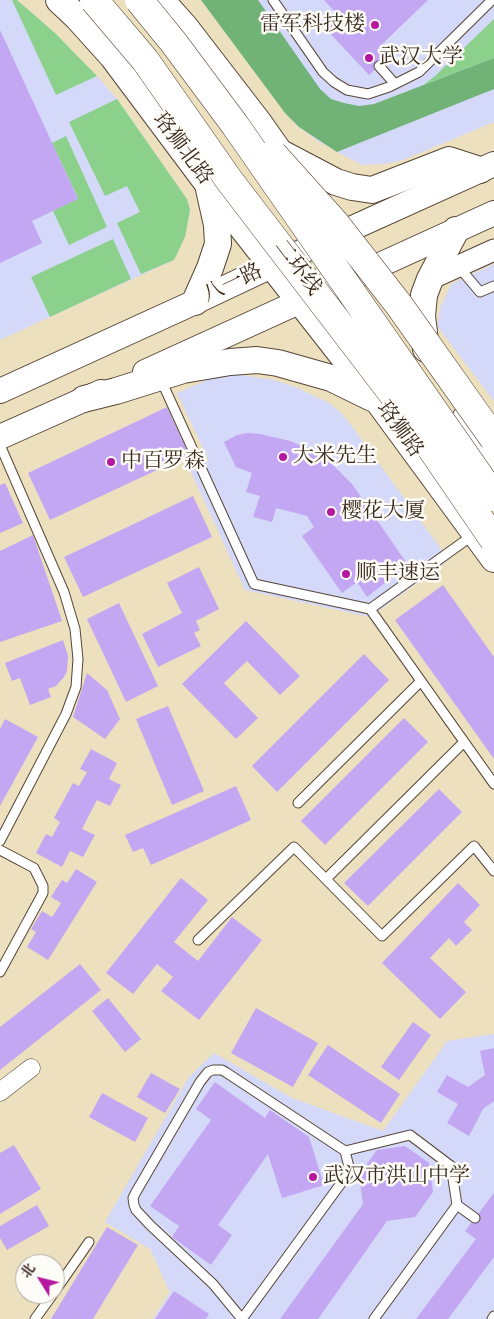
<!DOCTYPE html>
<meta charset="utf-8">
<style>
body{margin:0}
#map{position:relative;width:494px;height:1319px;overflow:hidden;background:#ede0bf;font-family:Cardo,"Noto Serif SC",serif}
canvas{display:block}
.north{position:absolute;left:15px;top:1254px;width:50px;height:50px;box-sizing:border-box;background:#fdfcf7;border:1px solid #afa8a0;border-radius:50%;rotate:306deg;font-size:14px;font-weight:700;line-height:20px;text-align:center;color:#3b2a1e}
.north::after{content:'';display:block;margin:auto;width:18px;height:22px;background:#b5179e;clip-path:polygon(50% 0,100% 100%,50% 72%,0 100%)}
</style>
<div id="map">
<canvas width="494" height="1319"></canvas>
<div class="north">北</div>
</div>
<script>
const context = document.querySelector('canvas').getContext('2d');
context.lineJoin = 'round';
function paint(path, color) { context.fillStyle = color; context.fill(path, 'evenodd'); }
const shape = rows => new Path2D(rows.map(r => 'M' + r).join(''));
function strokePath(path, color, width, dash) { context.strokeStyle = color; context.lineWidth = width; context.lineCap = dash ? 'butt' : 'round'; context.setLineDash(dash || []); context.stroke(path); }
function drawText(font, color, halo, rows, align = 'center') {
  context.font = font + ' Cardo,"Noto Serif SC",serif'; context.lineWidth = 5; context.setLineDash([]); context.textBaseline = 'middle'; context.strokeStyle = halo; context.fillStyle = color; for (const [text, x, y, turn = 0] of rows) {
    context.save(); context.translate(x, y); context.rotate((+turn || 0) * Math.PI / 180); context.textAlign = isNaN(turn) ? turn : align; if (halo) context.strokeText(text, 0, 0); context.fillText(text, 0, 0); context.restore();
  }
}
paint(shape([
 [0,0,17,0,55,33,97,76,117,99,183,194,189,203,190,210,185,237,174,260,0,340],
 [201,0,494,0,494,122,403,160,385,164,362,165,337,152,318,141,299,127,285,113],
 [494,264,494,401,437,326,441,306,451,284],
 [234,374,274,380,295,387,329,403,341,413,351,425,449,560,370,617,245,590,190,470,209,461,177,393,207,380],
 [494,1034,494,1319,153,1319,170,1292,150,1249,105,1222,189,1077,214,1053,292,1098,383,1131,447,1041]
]), '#d4d8f9');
paint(shape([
 [12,0,17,0,55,33,97,76,56,95],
 [494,19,494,58,423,85,434,77],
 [117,99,187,199,190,210,185,237,174,260,141,274,117,223,140,212,127,186,105,196,69,122],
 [66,136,107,227,69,245,53,211,78,198,52,143],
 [113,239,131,279,50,317,31,277]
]), '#8cd18b');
paint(shape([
 [201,0,258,0,320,89,331,99,344,103,359,106,374,104,494,58,494,89,337,152,299,127,285,113]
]), '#71b377');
paint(shape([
 [324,0,428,0,379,47,389,57,369,75,323,26,336,13],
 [0,30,78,199,32,221,42,243,0,263],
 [167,407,189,455,50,520,28,473],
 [248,433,260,434,290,441,312,450,333,465,352,484,408,565,367,597,357,582,342,593,302,536,314,527,307,516,276,508,272,522,253,517,260,496,246,492,252,473,236,467,224,442,237,435],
 [5,483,23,523,0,533,0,485],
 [193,496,212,537,83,597,64,557],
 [33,535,62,621,0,642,0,551],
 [199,567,219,609,196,621,200,630,194,633,201,646,158,667,142,634,182,613,167,583],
 [443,585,494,657,494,759,395,620],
 [119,603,158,686,126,702,87,619],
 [246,621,300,676,280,695,247,661,224,683,258,718,236,739,182,684],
 [63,640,68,656,67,671,64,677,56,686,48,689,51,697,30,705,20,678,12,681,5,663],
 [364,654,389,680,277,792,252,766],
 [87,673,107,690,120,719,105,739,73,717],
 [168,706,204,791,172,805,136,719],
 [404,718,428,742,325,845,301,821],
 [5,719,38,737,0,806,0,729],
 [91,749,117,763,109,779,121,785,110,806,97,800,82,829,95,835,83,857,70,851,62,867,36,853,46,834,52,837,60,822,54,818,73,783,79,786,87,772,80,769],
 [236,786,251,820,151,865,143,848,133,852,125,835],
 [439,789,462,812,368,906,344,883],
 [76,869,97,882,48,960,27,947,36,932,31,929,42,911,52,917,61,903,51,897,62,880,67,883],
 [181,878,208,900,174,942,198,961,232,917,262,940,199,1020,161,991,173,977,157,964,133,994,106,973],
 [458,883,480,905,464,922,472,930,456,946,449,938,430,958,466,992,440,1019,382,963],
 [80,964,101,990,0,1070,0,1027],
 [108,998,141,1039,125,1052,92,1011],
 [256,1008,318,1043,293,1087,231,1053],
 [413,1022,431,1035,399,1080,381,1067],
 [328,1045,400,1094,381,1123,308,1075],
 [494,1048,494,1101,483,1109,469,1136,447,1123,458,1104,437,1092,447,1075,468,1087,485,1075,480,1051],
 [151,1073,180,1089,165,1113,137,1097],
 [215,1082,265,1118,270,1110,309,1137,324,1185,282,1198,268,1154,218,1225,232,1235,211,1265,172,1237,179,1226,150,1206,211,1120,196,1109],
 [102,1093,148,1118,135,1142,89,1117],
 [14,1145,41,1189,0,1214,0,1153],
 [405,1146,429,1163,433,1192,415,1217,387,1221,318,1319,280,1319,363,1204,359,1175,377,1150],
 [494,1193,494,1257,448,1319,416,1319,476,1239,465,1231],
 [37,1205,49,1226,7,1250,0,1238,0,1226],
 [107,1227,138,1245,93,1319,51,1319],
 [174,1291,209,1314,206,1319,155,1319]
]), '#c3a7f2');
const service = shape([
 [273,0,323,72,334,82,347,90,368,94,389,87,419,72,492,0],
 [379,66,395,84],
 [458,266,480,292,494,286],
 [161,380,254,584,370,609,473,535],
 [0,445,64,592,75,629,78,659,76,687,66,714,0,841],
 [370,609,494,784],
 [298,803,421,681],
 [0,850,34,868,43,886,43,893,0,972],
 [326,879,464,742],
 [198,940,294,847,382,936,474,846,494,871],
 [457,1205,475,1218],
 [55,1291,89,1242],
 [35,1319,53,1294],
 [242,1319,213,1284,150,1225,136,1210,134,1205,133,1198,136,1192,200,1082,208,1072,213,1070,222,1070,227,1073,345,1151,410,1135,451,1166,457,1205,374,1319],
 [242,1319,350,1171,345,1151],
 [492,1319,494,1316]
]);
const minor = shape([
 [0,1092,31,1068]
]);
const tertiary = shape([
 [430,279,494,250]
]);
const secondary = shape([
 [145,372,494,213],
 [0,391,195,302,337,235,494,164],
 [0,437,101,392]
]);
const primary = shape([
 [59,0,77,17,113,57,208,184,378,401,494,559],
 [161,0,185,27,259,123,292,170],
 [279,152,336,182,352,187,372,190,449,160,480,170],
 [195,302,210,268,218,244,217,225,209,189],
 [426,349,422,316,424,295,430,279,456,230],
 [84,399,116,391,183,370,230,362,257,360,278,363,331,378,372,398],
 [465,419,494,462]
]);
strokePath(service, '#564536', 11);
strokePath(minor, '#564536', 19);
strokePath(tertiary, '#564536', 23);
strokePath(secondary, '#564536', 26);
strokePath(primary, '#564536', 28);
strokePath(service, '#fff', 9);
strokePath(minor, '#fff', 18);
strokePath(tertiary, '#fff', 21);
strokePath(secondary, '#fff', 24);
strokePath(primary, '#fff', 26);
const trunkBridge = shape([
 [94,0,145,60,229,180,405,410,494,540],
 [139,0,174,43,235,125,494,497],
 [273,154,335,223,399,305,494,439]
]);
strokePath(trunkBridge, '#564536', 29, []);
strokePath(trunkBridge, '#fff', 28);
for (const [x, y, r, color] of [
 [375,25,5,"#b5179e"],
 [369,58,5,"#b5179e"],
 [283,457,5,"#b5179e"],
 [111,462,5,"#b5179e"],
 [331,512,5,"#b5179e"],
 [346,574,5,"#b5179e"],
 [313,1177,5,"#b5179e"]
]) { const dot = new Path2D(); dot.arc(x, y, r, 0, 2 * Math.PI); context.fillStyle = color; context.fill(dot); strokePath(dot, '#fdfcf7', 2); }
drawText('21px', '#3b2a1e', '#fdfcf7', [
 ["雷军科技楼",365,25,"right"],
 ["武汉大学",379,58],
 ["大米先生",293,457],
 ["中百罗森",121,462],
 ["樱花大厦",341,512],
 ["顺丰速运",356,574],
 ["武汉市洪山中学",323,1177]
], 'left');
drawText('21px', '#3b2a1e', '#fdfcf7', [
 ["珞狮北路",182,149,53],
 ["二环线",297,268,53],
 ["八一路",233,284,-25],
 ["珞狮路",399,430,54]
]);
</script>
